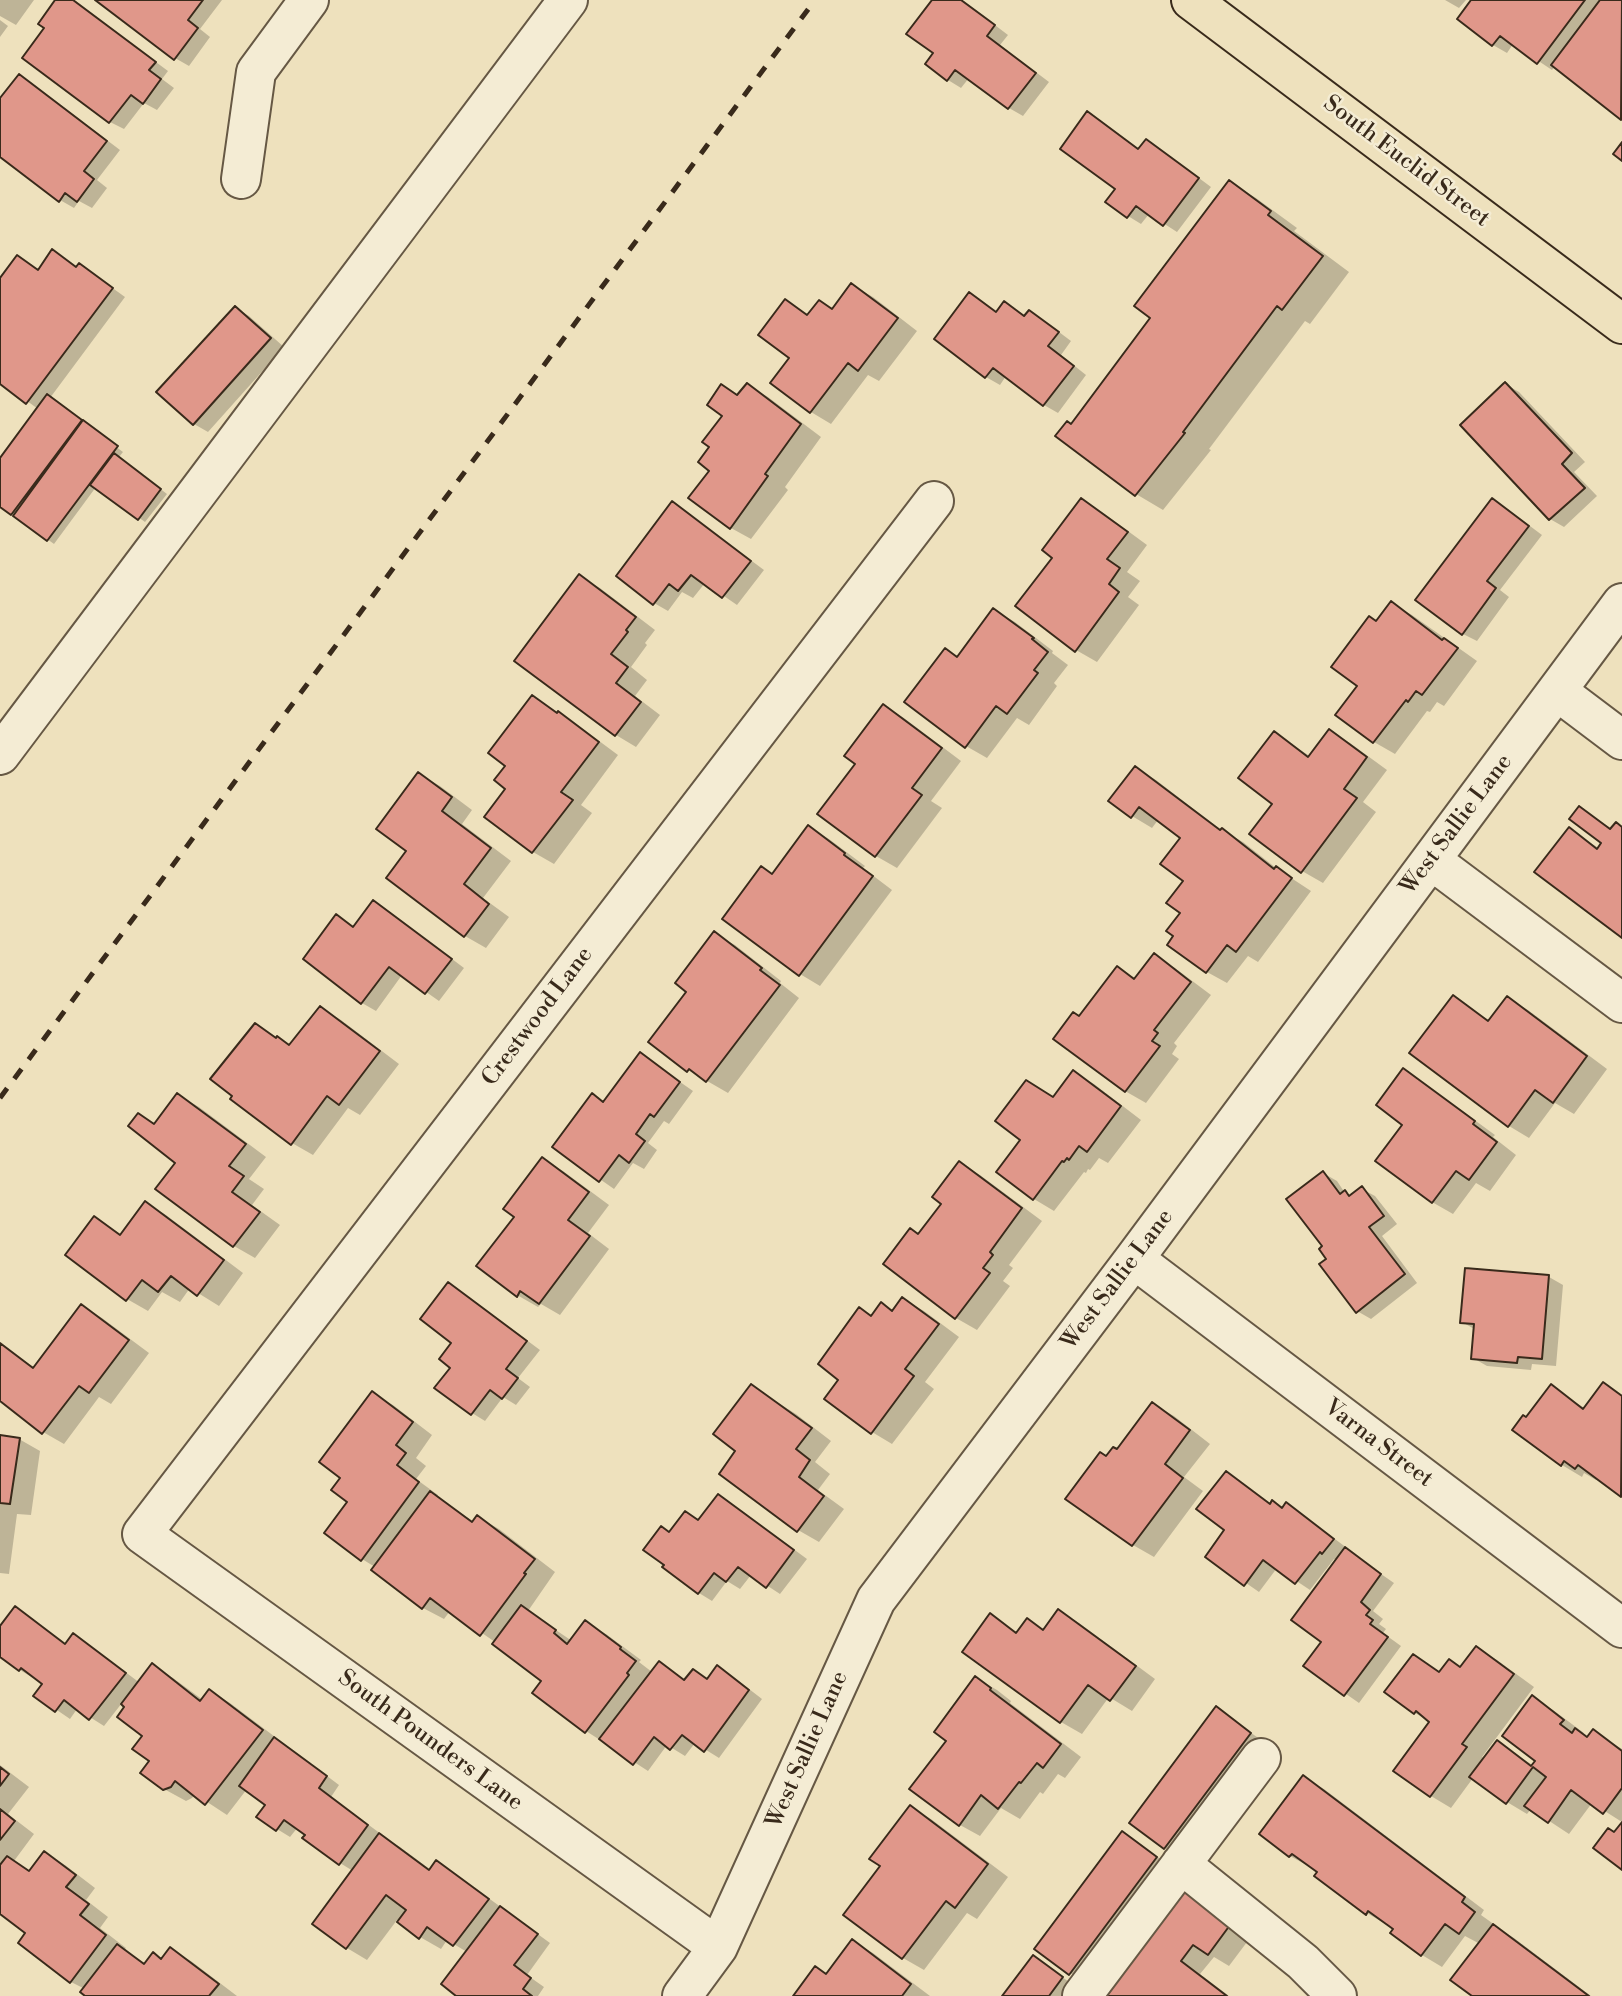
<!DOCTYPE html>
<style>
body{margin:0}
canvas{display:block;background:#eee1bd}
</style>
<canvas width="1622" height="1996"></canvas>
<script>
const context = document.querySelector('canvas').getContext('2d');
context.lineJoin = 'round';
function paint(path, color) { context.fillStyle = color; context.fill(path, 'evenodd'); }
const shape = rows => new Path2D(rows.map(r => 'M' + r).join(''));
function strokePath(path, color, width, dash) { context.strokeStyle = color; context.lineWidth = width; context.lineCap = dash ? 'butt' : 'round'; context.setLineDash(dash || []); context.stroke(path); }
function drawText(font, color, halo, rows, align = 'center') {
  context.font = font + ' "Libre Bodoni",serif'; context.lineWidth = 5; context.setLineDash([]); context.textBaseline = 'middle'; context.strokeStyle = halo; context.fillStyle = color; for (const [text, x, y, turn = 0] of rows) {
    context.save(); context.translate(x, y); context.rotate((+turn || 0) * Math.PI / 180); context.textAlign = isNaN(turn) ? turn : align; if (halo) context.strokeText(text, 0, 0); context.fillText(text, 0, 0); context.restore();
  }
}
paint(shape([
 [0,0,34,0,16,25,0,16],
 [57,0,72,0,75,2,168,71,162,79,174,88,157,110,144,103,124,129,110,122,24,58,46,27],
 [98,0,222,0,200,29,210,37,189,66,175,58],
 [934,0,962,0,1008,35,1000,45,1049,82,1023,116,1009,108,969,78,961,88,948,80,935,53],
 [1445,0,1466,0,1459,8],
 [1474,0,1622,0,1622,118,1555,66,1552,70,1513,44,1507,53,1493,45],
 [0,20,8,26,0,37],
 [20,76,33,84,120,150,97,180,107,188,92,208,79,201,74,208,60,200,0,155,0,101],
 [1088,114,1140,150,1146,141,1160,149,1211,187,1177,232,1149,214,1141,224,1128,216],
 [1229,182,1256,198,1297,228,1294,231,1349,272,1310,324,1305,321,1209,449,1211,450,1163,510,1136,494,1072,425,1152,318],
 [53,251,78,268,93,274,125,297,50,398,123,452,119,457,167,494,145,522,96,487,54,544,0,505,0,461,38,409,0,381,0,281,18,257,39,270],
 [852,285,873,297,917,331,879,381,868,375,831,424,811,412,792,358,786,301,809,315,833,310],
 [969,294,998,313,1005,303,1026,316,1043,320,1071,341,1061,355,1086,375,1058,413,1044,405,1006,376,1000,385,986,377,936,339],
 [235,308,249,316,284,347,208,432,194,424,159,392],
 [1505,384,1519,392,1585,462,1574,472,1597,496,1564,527,1550,519,1462,425],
 [747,385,768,397,821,437,785,487,788,490,751,539,731,528,711,470,711,447,739,396],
 [1081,500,1102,512,1147,545,1127,572,1140,581,1128,597,1139,605,1097,662,1076,650,1054,557],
 [1492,500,1506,508,1542,535,1500,590,1509,597,1477,641,1463,634],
 [673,504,686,512,764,570,737,605,705,583,693,598,682,592,668,611,654,603],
 [579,577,600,588,655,630,645,643,647,645,631,667,647,680,635,696,660,715,636,747,616,735],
 [1391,603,1412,615,1477,661,1444,706,1437,702,1430,712,1427,711,1395,754,1374,742,1338,715,1360,685,1377,622],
 [994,610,1015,622,1053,651,1052,653,1068,665,1054,683,1057,686,1029,725,1017,718,987,758,966,746,946,650,958,657],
 [533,697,579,726,618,755,581,805,592,813,554,864,533,852,487,816,508,789,507,765],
 [884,706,904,718,961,761,931,801,942,808,897,868,876,856,820,814,857,764],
 [1330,731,1350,743,1387,770,1363,802,1376,812,1323,883,1302,871,1275,803,1275,733,1311,757],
 [1135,768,1156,780,1221,830,1243,842,1276,868,1311,891,1258,962,1248,956,1227,983,1207,972,1175,936,1182,913,1185,880,1182,838,1158,820,1152,828,1132,816],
 [419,774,440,786,472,810,462,824,511,861,483,898,509,917,486,948,465,936,388,878,408,851],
 [1580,808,1612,829,1622,828,1622,936,1569,829,1600,849,1604,843],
 [809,827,829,839,865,866,863,868,892,890,820,986,800,974,772,874],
 [374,902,387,910,464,968,439,1001,402,975,376,1011,362,1003,337,917,354,928],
 [714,934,735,945,781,981,780,983,799,998,728,1093,688,1070,688,992],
 [1154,956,1175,968,1211,995,1174,1043,1177,1046,1172,1054,1179,1059,1146,1103,1125,1091,1079,1018,1117,968,1137,979],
 [1453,997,1490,1021,1507,998,1528,1010,1607,1069,1574,1114,1555,1103,1529,1138,1509,1126],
 [321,1008,341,1020,399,1064,360,1115,348,1108,313,1155,292,1143,256,1025,291,1046],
 [640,1054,693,1091,669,1124,664,1121,648,1143,657,1150,644,1169,633,1163,614,1189,554,1147,592,1096,605,1103],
 [1403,1071,1424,1083,1495,1135,1493,1137,1516,1155,1490,1191,1476,1183,1453,1214,1432,1202,1404,1124],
 [1073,1072,1094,1084,1141,1120,1108,1163,1099,1158,1090,1170,1088,1169,1086,1173,1084,1172,1054,1211,1034,1199,1022,1140],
 [178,1095,199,1107,266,1157,249,1179,264,1189,252,1205,280,1225,255,1258,234,1246,158,1189,177,1163,139,1115,156,1125],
 [542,1159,563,1171,609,1205,588,1233,609,1249,560,1315,541,1304,538,1307,517,1295,516,1217],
 [959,1163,980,1175,1042,1221,1009,1265,1013,1268,1003,1281,1010,1286,977,1330,956,1318,886,1263,920,1235,944,1203],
 [1323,1173,1337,1181,1345,1193,1351,1196,1362,1189,1375,1196,1397,1224,1382,1236,1417,1283,1371,1319,1357,1311,1328,1259],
 [146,1203,166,1215,243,1273,219,1306,190,1288,180,1302,162,1292,148,1311,127,1299,68,1254,95,1218,122,1235],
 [1549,1277,1563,1285,1556,1366,1532,1364,1531,1370,1487,1366,1473,1358,1476,1330,1462,1322],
 [462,1292,540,1350,518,1378,530,1387,516,1405,503,1397,485,1421,472,1413,452,1367,454,1342],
 [903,1299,924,1311,959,1337,925,1382,934,1389,892,1444,872,1432,841,1380,872,1317,882,1305,893,1312],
 [82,1306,102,1318,149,1353,111,1404,99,1397,64,1444,43,1432,0,1399,0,1345,35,1368],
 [1603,1384,1622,1395,1622,1496,1598,1478,1596,1480,1584,1473,1582,1477,1562,1465,1514,1430,1527,1419,1551,1387,1586,1409],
 [751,1386,796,1414,831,1441,815,1462,830,1474,818,1490,844,1509,819,1542,798,1530],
 [372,1394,393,1405,432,1435,416,1458,426,1466,416,1479,438,1495,437,1497,474,1522,478,1517,499,1529,555,1572,528,1611,572,1641,585,1623,606,1634,641,1660,639,1662,652,1672,659,1663,686,1681,694,1671,709,1680,718,1667,731,1675,762,1699,719,1758,695,1743,685,1756,667,1745,648,1771,586,1731,535,1692,543,1681,495,1642,450,1611,444,1619,423,1608,375,1567,362,1559,350,1502,342,1478],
 [1153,1404,1174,1416,1210,1444,1184,1477,1203,1491,1154,1557,1133,1545,1068,1498,1107,1458,1118,1451],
 [0,1437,19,1439,40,1451,31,1515,17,1514,9,1574,0,1573],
 [1226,1473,1271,1505,1283,1509,1286,1505,1300,1513,1347,1548,1345,1549,1394,1583,1373,1611,1383,1619,1379,1624,1386,1629,1383,1633,1401,1646,1359,1703,1306,1666,1324,1642,1337,1560,1334,1559,1310,1590,1277,1568,1259,1592,1207,1556,1227,1530],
 [719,1496,732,1504,807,1559,780,1594,751,1575,740,1589,727,1581,712,1601,699,1593,700,1521],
 [16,1608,29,1616,66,1645,74,1636,88,1644,140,1683,153,1666,173,1678,203,1700,210,1691,230,1703,339,1785,331,1797,381,1834,380,1835,400,1847,431,1870,437,1863,457,1875,550,1943,527,1975,544,1987,538,1996,459,1996,467,1952,447,1940,441,1949,420,1937,397,1920,367,1960,347,1948,314,1923,353,1871,340,1863,298,1827,290,1837,277,1829,268,1805,247,1789,227,1815,195,1794,192,1798,186,1801,164,1789,144,1735,127,1706,122,1703,104,1726,77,1709,70,1719,35,1695,44,1683,35,1676,33,1678,20,1670,0,1655,0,1629],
 [1058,1611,1079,1623,1155,1679,1132,1711,1109,1697,1082,1734,1061,1722,964,1651,990,1616,1018,1633,1028,1621,1044,1630],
 [1476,1648,1497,1660,1534,1687,1482,1757,1485,1759,1498,1743,1534,1766,1538,1761,1532,1698,1553,1710,1584,1733,1582,1734,1588,1738,1593,1731,1622,1749,1622,1822,1592,1803,1569,1834,1531,1809,1527,1814,1507,1802,1473,1778,1451,1808,1431,1796,1431,1722,1415,1713,1414,1656,1441,1673,1461,1668],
 [976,1678,997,1690,1011,1701,1010,1703,1081,1757,1065,1778,1058,1774,1043,1794,1040,1792,1020,1819,1001,1808,980,1836,960,1825,948,1740],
 [1217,1709,1264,1742,1178,1856,1165,1848],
 [0,1765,29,1787,8,1814,34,1834,14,1861,30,1871,45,1853,65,1865,95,1888,86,1900,108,1917,100,1928,126,1948,124,1950,146,1964,163,1960,170,1950,191,1961,237,1996,88,1996,85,1989,71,1982,20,1943,28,1932,0,1911],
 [1303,1778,1324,1789,1484,1910,1481,1915,1495,1925,1494,1926,1514,1938,1591,1996,1475,1996,1480,1944,1465,1936,1442,1967,1422,1955,1388,1924,1387,1925,1367,1913,1319,1872,1290,1856,1261,1834],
 [910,1807,931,1819,1008,1877,977,1919,967,1913,924,1970,903,1958,845,1915,882,1866],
 [1136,1841,1170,1866,1084,1981,1070,1973],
 [1186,1887,1253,1934,1229,1966,1214,1957,1200,1974,1229,1996,1108,1996],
 [852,1941,873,1953,930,1996,795,1996,827,1975],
 [1033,1957,1075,1986,1068,1996,1004,1996]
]), '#0003');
const building = shape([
 [55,0,73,0,156,62,149,70,161,79,143,104,131,95,109,123,22,58,44,28,38,24,55,0],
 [95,0,203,0,188,20,198,28,174,60,95,0],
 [932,0,961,0,995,25,987,36,1036,73,1008,109,955,70,947,81,925,64,933,53,906,34,932,0],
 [1471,0,1585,0,1537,64,1500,36,1492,46,1457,19,1471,0],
 [1600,0,1622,0,1621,120,1551,65,1600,0],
 [19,74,107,141,84,171,94,179,77,202,65,193,59,202,0,157,0,98,19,74],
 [1087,111,1138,149,1146,139,1199,178,1163,226,1136,206,1127,218,1105,202,1115,189,1060,149,1087,111],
 [1622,142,1622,161,1613,154,1622,142],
 [1229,180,1271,211,1268,215,1323,256,1282,310,1277,306,1183,432,1185,433,1135,496,1055,436,1067,421,1071,424,1150,318,1134,306,1229,180],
 [52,249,76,267,79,263,113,288,26,404,0,384,0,278,17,255,38,270,52,249],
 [851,283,898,318,858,371,848,363,810,413,770,383,789,358,758,335,785,299,807,315,819,300,832,309,851,283],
 [969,292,996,312,1004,301,1024,316,1029,310,1059,332,1048,346,1074,366,1043,406,993,368,985,378,934,339,969,292],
 [235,306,271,338,193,425,156,392,235,306],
 [1505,382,1572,453,1562,464,1585,488,1549,520,1460,425,1505,382],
 [747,383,801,424,765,474,768,476,730,529,688,498,709,471,698,462,709,447,702,442,722,416,707,405,721,384,737,395,747,383],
 [47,394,82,420,11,515,0,507,0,458,47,394],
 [83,420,118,446,47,541,13,516,83,420],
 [114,453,161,489,138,520,90,485,114,453],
 [1081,498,1128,532,1107,559,1120,568,1109,584,1119,592,1075,652,1015,606,1052,558,1042,550,1081,498],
 [1492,498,1529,526,1487,581,1496,588,1462,635,1415,600,1492,498],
 [672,501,751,561,722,598,691,575,678,591,669,584,653,605,616,576,672,501],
 [579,574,636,617,626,630,628,632,611,654,628,667,616,683,641,702,615,736,514,661,579,574],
 [1391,601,1442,640,1444,638,1458,648,1422,695,1416,691,1408,702,1406,700,1373,743,1335,715,1357,686,1331,667,1369,616,1376,621,1391,601],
 [993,608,1034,638,1032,639,1048,652,1034,670,1038,673,1007,714,996,706,965,748,904,702,945,648,957,657,993,608],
 [532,695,557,713,558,711,599,742,561,792,573,800,532,853,484,817,505,789,494,780,505,766,488,753,532,695],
 [883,704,942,748,912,788,922,795,875,857,817,814,855,764,844,756,883,704],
 [1329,729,1367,757,1344,789,1357,798,1301,873,1249,834,1272,804,1238,778,1274,731,1308,757,1329,729],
 [1135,766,1220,830,1222,828,1274,869,1276,866,1292,878,1236,952,1227,945,1206,973,1167,945,1173,936,1166,931,1180,913,1166,903,1183,881,1160,864,1180,838,1139,807,1131,818,1108,801,1135,766],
 [418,772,452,797,442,811,491,848,464,884,489,904,464,937,386,878,406,851,376,829,418,772],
 [1579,806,1610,829,1616,822,1622,827,1622,938,1534,872,1569,827,1597,849,1601,843,1569,819,1579,806],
 [808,825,845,853,844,855,873,876,799,976,722,919,761,866,772,874,808,825],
 [373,900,452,959,425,994,389,967,361,1004,303,959,336,914,353,927,373,900],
 [714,931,762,968,760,970,780,985,706,1082,689,1069,687,1072,648,1042,686,992,675,983,714,931],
 [1154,953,1191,982,1154,1030,1158,1033,1152,1041,1160,1046,1125,1092,1053,1039,1073,1012,1079,1016,1117,966,1134,979,1154,953],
 [1453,995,1488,1021,1507,996,1587,1056,1553,1103,1535,1090,1508,1127,1409,1053,1453,995],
 [320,1006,380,1051,339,1105,327,1096,291,1145,230,1099,232,1096,210,1079,255,1023,276,1038,277,1036,289,1045,320,1006],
 [640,1052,680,1082,654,1117,650,1114,636,1134,645,1141,629,1163,619,1155,599,1182,552,1147,592,1093,603,1102,640,1052],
 [1403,1068,1475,1121,1473,1124,1497,1142,1469,1180,1456,1171,1432,1203,1375,1161,1402,1125,1376,1105,1403,1068],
 [1073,1070,1121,1106,1087,1152,1079,1146,1069,1160,1067,1158,1064,1162,1062,1161,1033,1200,996,1172,1020,1140,995,1121,1026,1080,1053,1097,1073,1070],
 [177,1093,246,1144,229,1166,244,1176,232,1192,260,1212,233,1247,155,1189,175,1163,128,1126,138,1113,154,1124,177,1093],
 [542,1157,589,1192,568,1220,590,1236,539,1304,520,1291,517,1297,476,1266,514,1217,503,1209,542,1157],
 [959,1161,1022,1208,990,1252,993,1255,983,1268,990,1273,955,1319,883,1264,910,1228,918,1234,941,1204,932,1197,959,1161],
 [1323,1171,1340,1194,1345,1190,1349,1196,1362,1186,1384,1216,1369,1227,1405,1274,1356,1313,1319,1264,1326,1259,1319,1249,1322,1246,1286,1199,1323,1171],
 [145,1201,224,1260,197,1296,171,1276,158,1292,142,1280,126,1301,65,1255,94,1216,120,1235,145,1201],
 [1465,1268,1549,1275,1542,1359,1518,1357,1517,1363,1471,1359,1474,1324,1460,1323,1465,1268],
 [448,1282,527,1341,506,1369,518,1378,502,1399,490,1390,471,1415,434,1388,450,1368,439,1359,451,1343,420,1319,448,1282],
 [902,1297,939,1324,905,1369,914,1376,871,1434,824,1399,838,1380,818,1364,859,1307,871,1316,881,1302,892,1311,902,1297],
 [81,1304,129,1340,89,1393,79,1386,42,1434,0,1401,0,1343,33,1368,81,1304],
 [1603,1382,1622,1396,1621,1497,1578,1465,1575,1469,1564,1461,1561,1466,1512,1430,1523,1415,1526,1417,1551,1384,1583,1409,1603,1382],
 [751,1384,812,1428,796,1449,810,1460,799,1477,824,1496,797,1532,719,1474,735,1451,713,1434,751,1384],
 [372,1391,413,1422,396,1445,406,1453,397,1465,419,1482,361,1561,324,1533,347,1502,331,1490,340,1478,319,1462,372,1391],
 [1152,1402,1190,1430,1165,1464,1183,1478,1132,1546,1065,1499,1100,1452,1106,1456,1113,1447,1117,1449,1152,1402],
 [0,1435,20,1438,10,1504,0,1503,0,1435],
 [1226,1471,1270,1504,1272,1500,1282,1508,1286,1502,1334,1539,1322,1554,1320,1552,1295,1584,1263,1560,1244,1586,1205,1557,1224,1530,1196,1509,1226,1471],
 [430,1491,472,1522,477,1515,535,1559,524,1573,526,1574,480,1636,430,1598,422,1609,371,1570,430,1491],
 [718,1494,794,1550,766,1588,738,1567,726,1582,714,1573,698,1594,662,1567,664,1565,643,1550,661,1526,669,1532,685,1511,698,1520,718,1494],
 [1345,1547,1381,1574,1361,1602,1370,1610,1366,1615,1373,1620,1370,1624,1388,1637,1344,1696,1303,1666,1321,1642,1291,1620,1345,1547],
 [521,1605,556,1630,554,1633,567,1644,585,1620,621,1647,620,1649,636,1661,627,1673,629,1675,585,1733,532,1693,541,1681,492,1644,521,1605],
 [15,1606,65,1644,73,1633,126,1673,89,1720,64,1700,55,1712,33,1696,42,1684,21,1668,19,1671,0,1657,0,1626,15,1606],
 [1058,1609,1136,1666,1110,1701,1088,1685,1060,1723,962,1652,990,1613,1016,1633,1027,1618,1043,1630,1058,1609],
 [1476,1646,1514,1674,1462,1744,1467,1747,1430,1797,1393,1771,1429,1722,1416,1711,1414,1714,1384,1692,1413,1654,1439,1672,1449,1659,1460,1667,1476,1646],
 [659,1661,684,1680,693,1669,707,1679,717,1665,749,1690,704,1752,682,1735,670,1750,654,1737,633,1765,599,1739,659,1661],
 [152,1663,200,1701,209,1689,263,1730,205,1805,175,1781,171,1787,163,1790,140,1773,149,1761,132,1749,142,1736,117,1717,124,1707,121,1704,152,1663],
 [975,1676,991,1688,990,1690,1061,1744,1043,1768,1037,1763,1021,1783,1019,1782,998,1809,981,1795,959,1826,909,1789,946,1741,934,1732,975,1676],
 [1532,1695,1564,1720,1560,1724,1572,1733,1575,1728,1587,1737,1593,1729,1622,1751,1622,1788,1603,1814,1571,1790,1548,1823,1524,1806,1546,1777,1533,1767,1506,1804,1469,1777,1497,1740,1531,1766,1535,1761,1502,1736,1532,1695],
 [1216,1706,1251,1733,1164,1849,1129,1823,1216,1706],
 [274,1737,327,1776,319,1788,368,1825,339,1865,302,1838,305,1835,284,1820,276,1831,256,1817,265,1805,239,1786,274,1737],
 [0,1767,9,1774,0,1786,0,1767],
 [1303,1775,1465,1897,1462,1902,1475,1912,1459,1934,1445,1924,1421,1956,1390,1933,1393,1929,1368,1911,1366,1915,1314,1876,1317,1872,1292,1854,1289,1857,1259,1834,1303,1775],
 [910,1805,988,1864,955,1908,946,1901,902,1959,843,1915,880,1866,869,1859,910,1805],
 [0,1809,15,1821,0,1840,0,1809],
 [1622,1822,1622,1870,1593,1848,1608,1828,1614,1832,1622,1822],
 [1122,1831,1157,1857,1069,1975,1034,1949,1122,1831],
 [379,1833,429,1870,436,1860,489,1899,453,1946,427,1927,419,1939,397,1922,406,1910,386,1895,346,1949,312,1924,379,1833],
 [44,1851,76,1875,66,1887,89,1904,80,1915,106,1935,70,1983,18,1943,25,1933,0,1914,0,1865,7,1856,29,1871,44,1851],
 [1185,1885,1233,1921,1208,1955,1193,1945,1181,1961,1227,1996,1105,1996,1185,1885],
 [500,1906,538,1934,514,1965,531,1978,523,1989,532,1996,456,1996,441,1984,500,1906],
 [1493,1924,1589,1996,1472,1996,1450,1980,1493,1924],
 [852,1939,911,1984,902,1996,793,1996,815,1966,826,1974,852,1939],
 [117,1944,144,1964,153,1952,161,1959,170,1947,219,1984,209,1996,85,1996,80,1992,117,1944],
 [1033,1955,1063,1977,1049,1996,1002,1996,1033,1955]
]);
paint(building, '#e0978a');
strokePath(building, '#392a1b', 2);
const minor = shape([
 [241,179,256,72,309,0],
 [1557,691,1622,740],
 [0,755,568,0],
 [1431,860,1622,1003],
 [1134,1259,1622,1628],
 [1181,1864,1303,1962,1337,1996],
 [718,1947,142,1534,934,501],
 [682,1996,718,1947,876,1600,1134,1259,1622,603],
 [1082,1996,1261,1758]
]);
const major = shape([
 [1191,0,1622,324]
]);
strokePath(minor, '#665844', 42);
strokePath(major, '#392a1b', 42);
strokePath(minor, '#f4ecd4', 38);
strokePath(major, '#eee1bd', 38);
strokePath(shape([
 [0,1098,815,0]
]), '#392a1b', 5, [12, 12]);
drawText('23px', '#392a1b', '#f4ecd4', [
 ["South Euclid Street",1406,162,37],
 ["West Sallie Lane",1457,825,-53],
 ["Crestwood Lane",538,1017,-53],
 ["West Sallie Lane",1118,1280,-53],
 ["Varna Street",1378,1444,37],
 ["South Pounders Lane",430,1741,36],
 ["West Sallie Lane",808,1750,-66]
]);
</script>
